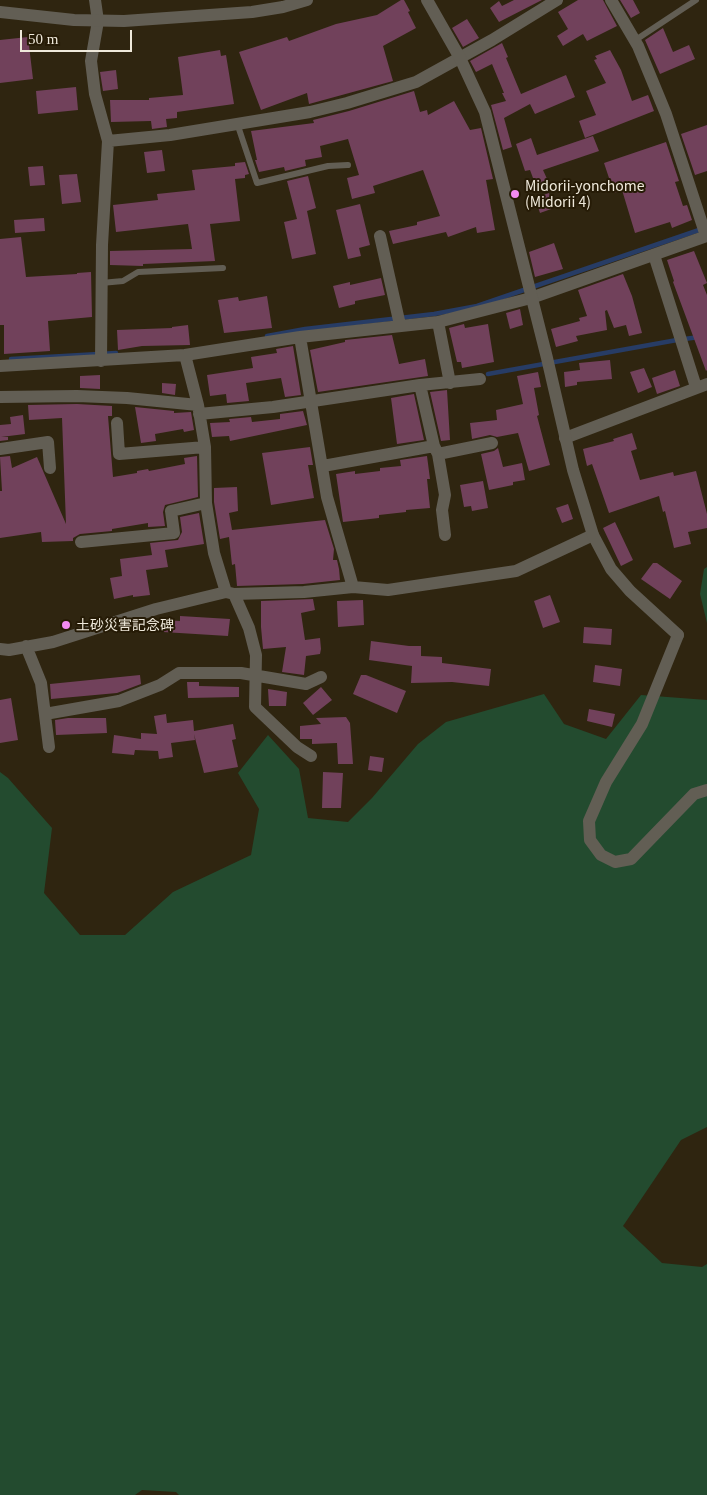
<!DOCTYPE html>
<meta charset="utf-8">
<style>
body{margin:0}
#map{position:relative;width:707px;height:1495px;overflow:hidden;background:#2f2510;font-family:Georgia,serif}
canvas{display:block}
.scale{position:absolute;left:20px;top:30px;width:112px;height:22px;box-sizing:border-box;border:2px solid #efe9db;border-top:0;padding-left:6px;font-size:15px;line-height:18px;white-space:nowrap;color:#efe9db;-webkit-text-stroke:4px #261b06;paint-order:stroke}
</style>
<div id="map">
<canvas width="707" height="1495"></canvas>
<div class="scale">50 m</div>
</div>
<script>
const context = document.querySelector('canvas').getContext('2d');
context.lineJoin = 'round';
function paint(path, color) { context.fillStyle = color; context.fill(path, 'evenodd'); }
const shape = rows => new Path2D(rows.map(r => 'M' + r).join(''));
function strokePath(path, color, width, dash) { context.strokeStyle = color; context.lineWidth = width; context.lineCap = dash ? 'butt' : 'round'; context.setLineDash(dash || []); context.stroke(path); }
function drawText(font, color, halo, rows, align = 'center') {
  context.font = font + ' Georgia,"Noto Sans JP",serif'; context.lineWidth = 4; context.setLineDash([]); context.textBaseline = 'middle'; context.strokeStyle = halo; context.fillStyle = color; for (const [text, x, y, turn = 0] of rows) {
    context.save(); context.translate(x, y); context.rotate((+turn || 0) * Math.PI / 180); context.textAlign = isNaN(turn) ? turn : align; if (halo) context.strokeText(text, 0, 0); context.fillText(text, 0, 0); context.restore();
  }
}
paint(shape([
 [707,567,707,623,700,594,704,569],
 [544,694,564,724,606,739,641,695,707,700,707,1127,681,1140,623,1226,662,1263,702,1267,707,1264,707,1495,179,1495,176,1492,142,1490,135,1495,0,1495,0,772,8,778,52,828,44,893,80,935,125,935,173,892,251,855,259,809,238,773,268,735,299,769,308,818,348,822,372,798,418,744,446,722]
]), '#234b2f');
strokePath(shape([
 [267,336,305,329,434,314,477,306,702,229],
 [11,359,116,353],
 [488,374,677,340,707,336]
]), '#273c65', 4.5);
paint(shape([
 [401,0,404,0,410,11,408,12,416,28,383,46,393,81,309,104,307,93,261,110,239,52,287,37,289,41,336,24,377,15],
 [514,0,542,0,499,22,490,8,499,1,502,6],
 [578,0,603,0,617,26,587,41,583,34,563,46,557,36,568,29,558,12],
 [620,0,633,0,640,13,631,18],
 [467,19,479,38,463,47,452,28],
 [663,28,673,52,689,45,695,59,660,74,645,40],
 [28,37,33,79,0,83,0,40],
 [502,43,508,57,506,58,521,94,566,75,575,97,535,114,530,104,504,118,512,147,503,150,491,105,506,101,502,93,504,93,492,64,476,72,470,61],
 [220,50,221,56,226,55,234,104,177,112,177,118,166,119,167,127,152,129,151,121,111,122,110,100,149,100,149,98,183,95,178,57],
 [610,50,621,70,632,101,648,95,654,111,585,138,579,121,596,115,586,91,606,83,594,60,597,59,595,56],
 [116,70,118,89,103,91,100,72],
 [76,87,78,110,38,114,36,91],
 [414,91,420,112,427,110,428,115,454,101,470,130,481,128,493,179,486,180,495,230,477,233,476,227,448,237,446,232,393,244,389,231,417,225,417,222,440,216,423,170,373,186,375,193,352,199,347,178,359,175,348,139,320,146,322,157,305,160,306,166,285,171,284,167,259,172,255,160,257,160,251,131,314,123,313,120,349,111],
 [707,125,707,171,695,175,681,134],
 [593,136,599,151,543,170,548,181,536,186,530,170,525,171,516,144,531,138,537,155],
 [666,142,679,181,675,182,683,206,687,205,692,220,672,228,670,222,635,233,622,190,614,193,604,163],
 [162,150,165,171,147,173,144,152],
 [245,162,249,174,245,175,245,178,235,179,240,221,210,224,215,261,143,264,143,266,110,265,110,251,192,249,188,224,116,232,113,205,158,200,157,194,195,190,192,170,235,166,235,163],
 [43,166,45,185,30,186,28,167],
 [77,174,81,202,62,204,59,175],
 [308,176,316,208,307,211,316,254,292,259,284,222,297,219,287,181],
 [549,193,554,208,540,213,535,198],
 [360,204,370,245,359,248,361,256,348,259,336,210],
 [44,218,45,231,15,233,14,220],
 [21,237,26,277,77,274,77,273,91,272,92,317,48,321,50,351,4,354,4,325,0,325,0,239],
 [554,243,563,269,535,277,529,252],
 [694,251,707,283,703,285,707,295,707,370,706,371,673,282,674,281,667,260],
 [623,274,632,296,642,333,629,336,626,325,614,328,607,310,605,311,607,330,576,336,578,341,556,347,551,329,580,321,579,318,587,316,578,290],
 [381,278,385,295,355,301,355,304,339,308,333,286,350,282,350,285],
 [267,296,272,328,224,333,218,300,238,297,239,301],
 [520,309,523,325,510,329,506,313],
 [464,324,465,328,488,324,494,362,462,368,461,362,457,362,449,328],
 [188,325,190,345,142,346,118,350,117,330,172,328,172,327],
 [392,335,399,364,425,359,428,376,318,392,310,350,345,342,345,340],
 [293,346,301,395,285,397,281,378,246,383,249,401,227,403,226,394,210,396,207,375,253,368,251,357,277,353,276,349],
 [610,360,612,379,577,382,577,385,565,387,564,372,580,370,579,363],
 [644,368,652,387,638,393,630,372],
 [675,370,680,386,657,394,652,378],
 [538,372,541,387,534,388,539,415,537,416,550,465,529,471,518,433,497,437,490,435,472,439,470,423,497,420,496,410,523,404,517,376],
 [100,375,100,389,80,388,80,376],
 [162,383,176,384,175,395,162,393],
 [447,390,450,440,441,441,430,392],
 [414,394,424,440,397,444,391,398],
 [77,404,112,406,112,416,108,416,113,477,137,473,137,471,148,469,149,471,185,464,184,458,197,456,198,497,165,505,163,512,165,526,148,527,148,523,112,529,112,531,80,534,73,538,73,541,42,542,41,532,0,538,0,491,2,491,0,457,10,456,12,468,37,457,66,524,62,418,29,420,28,405],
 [135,407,174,411,174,413,191,412,194,430,184,432,183,429,155,434,156,441,141,443],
 [303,411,307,425,230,441,229,436,212,437,210,423,230,422,229,419,251,417,252,422,280,419,280,414],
 [23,415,25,434,1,437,8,437,8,440,0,441,0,425,11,424,10,417],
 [632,433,637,449,631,451,640,480,673,472,674,476,696,471,707,514,707,528,688,532,691,544,674,548,665,511,663,512,659,496,609,513,592,464,587,466,583,449,614,441,613,439],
 [310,447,313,465,308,465,314,498,271,505,262,453],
 [498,448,503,467,522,463,525,480,513,482,513,485,489,490,481,454,494,451],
 [427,456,430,479,427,479,430,508,406,510,406,512,379,515,379,518,343,522,336,474,355,471,355,474,380,471,380,468,401,466,400,460],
 [483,481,488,508,472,511,471,506,464,507,460,485],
 [237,487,238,511,229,513,232,530,325,520,334,549,333,560,337,560,339,569,340,580,303,584,237,586,235,564,232,565,229,537,220,539,214,502,214,488],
 [568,504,573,519,562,523,556,508],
 [199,513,204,544,165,550,168,567,146,570,150,595,133,597,133,595,114,599,110,578,122,576,120,559,152,555,150,543,178,540,182,532,180,517],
 [615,522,633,560,621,566,603,528],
 [653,563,657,563,682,581,670,599,641,579],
 [550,595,560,622,543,628,534,601],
 [313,599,315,610,301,613,305,640,320,638,321,649,320,654,306,656,304,675,282,672,286,647,263,649,261,627,261,601],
 [363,600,364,625,338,627,337,601],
 [180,616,230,619,228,636,163,632,163,620,180,621],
 [584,627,612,629,611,645,583,643],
 [371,641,409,646,421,646,421,656,442,657,442,663,491,669,489,686,452,682,411,683,412,666,369,660],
 [595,665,622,669,620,686,593,682],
 [140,675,141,684,117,693,51,699,50,684],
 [361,675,366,675,406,691,397,713,353,694],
 [187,682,199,682,199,686,239,687,239,697,188,698],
 [321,687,332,700,313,715,303,703],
 [268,689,287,692,286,706,269,706],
 [11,698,18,740,0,743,0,700],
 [589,709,615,714,612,727,587,721],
 [166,714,167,723,193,720,194,731,233,724,236,739,232,740,238,767,204,773,194,734,195,740,171,743,173,757,159,759,158,751,135,750,134,755,112,753,114,735,141,739,141,733,157,734,154,716],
 [346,717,350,723,353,764,338,764,337,743,312,744,312,739,300,739,300,726,321,724,316,718],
 [68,718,106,718,107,733,56,735,55,720],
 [370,756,384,758,382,772,368,770],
 [323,772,343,773,341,808,322,808]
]), '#71415b');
strokePath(shape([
 [634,41,696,0],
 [237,123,257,183,328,166,348,165],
 [101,283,123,281,138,272,223,268]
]), '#625e54', 6);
strokePath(shape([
 [95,0,98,21,91,61,95,94,108,141,102,245,101,361],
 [611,0,638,46,666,114,706,236],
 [108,141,170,135,310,112,347,103,416,82,492,40,557,0],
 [380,236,400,325],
 [654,255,696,387],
 [438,322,450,383],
 [300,337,327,497,353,587],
 [185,355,198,405,205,447,206,503,214,553,226,592],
 [0,366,185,355,300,337,438,322,531,298,707,236],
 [420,385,434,446,438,454,445,495,442,510,445,535],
 [0,397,77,396,127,398,198,405],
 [199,414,273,407,420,385,480,379],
 [117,423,119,454,205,447],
 [565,438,707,384],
 [0,449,48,442,50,468],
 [438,454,492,443],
 [323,466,434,446],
 [81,542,174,533,171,511,206,503],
 [234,594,249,628,256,655,255,707,297,747,311,756],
 [678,635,642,724,606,782,589,821,590,840,601,855,615,862,631,859,694,794,707,790],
 [26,646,41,683,49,747],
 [0,649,9,650,53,642,156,609,226,592,234,594,304,592,353,587,388,590,516,571,593,535],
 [45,714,119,701,160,685,179,673,241,673,306,684,321,677]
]), '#625e54', 12);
strokePath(shape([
 [427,0,460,58,485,112,547,358,573,470,593,535,611,569,630,591,678,635],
 [0,12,74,20,124,21,252,12,283,7,307,0]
]), '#625e54', 12);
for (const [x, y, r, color] of [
 [515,194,5,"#f38af1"],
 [66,625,5,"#f38af1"]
]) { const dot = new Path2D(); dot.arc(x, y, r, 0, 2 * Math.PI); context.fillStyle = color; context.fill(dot); strokePath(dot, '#261b06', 2); }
drawText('14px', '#efe9db', '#261b06', [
 ["Midorii-yonchome",525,186],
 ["(Midorii 4)",525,202],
 ["土砂災害記念碑",76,625]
], 'left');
</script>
